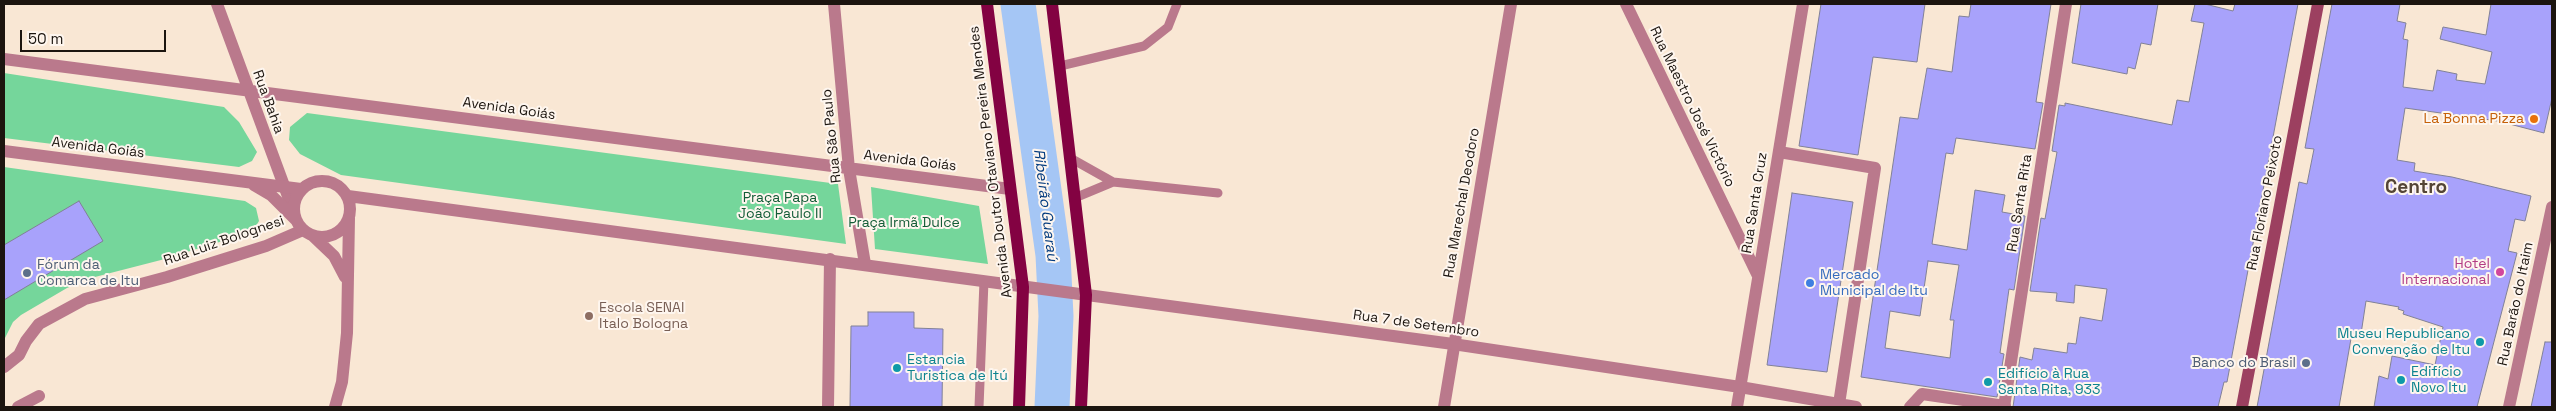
<!DOCTYPE html>
<meta charset="utf-8">
<style>
body{margin:0}
#map{position:relative;width:2556px;height:411px;overflow:hidden;background:#f9e7d4;font-family:"Space Grotesk",sans-serif}
canvas{display:block}
.frame{position:absolute;inset:0;border:5px solid #1c150f;pointer-events:none}
.scale{position:absolute;left:20px;top:30px;width:146px;height:22px;box-sizing:border-box;border:2px solid #1c150f;border-top:0;padding-left:6px;font-size:15px;line-height:18px;white-space:nowrap;color:#1c150f;-webkit-text-stroke:4px #fef6ef;paint-order:stroke}
</style>
<div id="map">
<canvas width="2556" height="411"></canvas>
<div class="frame"></div>
<div class="scale">50 m</div>
</div>
<script>
const context = document.querySelector('canvas').getContext('2d');
context.lineJoin = 'round';
function paint(path, color) { context.fillStyle = color; context.fill(path, 'evenodd'); }
const shape = rows => new Path2D(rows.map(r => 'M' + r).join(''));
function strokePath(path, color, width, dash) { context.strokeStyle = color; context.lineWidth = width; context.lineCap = dash ? 'butt' : 'round'; context.setLineDash(dash || []); context.stroke(path); }
function drawText(font, color, halo, rows, align = 'center') {
  context.font = font + ' "Space Grotesk",sans-serif'; context.lineWidth = 4; context.setLineDash([]); context.textBaseline = 'middle'; context.strokeStyle = halo; context.fillStyle = color; for (const [text, x, y, turn = 0] of rows) {
    context.save(); context.translate(x, y); context.rotate((+turn || 0) * Math.PI / 180); context.textAlign = isNaN(turn) ? turn : align; if (halo) context.strokeText(text, 0, 0); context.fillText(text, 0, 0); context.restore();
  }
}
paint(shape([
 [4,73,224,107,239,122,257,152,252,161,239,167,4,138],
 [307,113,838,184,846,244,341,175,300,154,289,140,290,127],
 [4,167,245,201,256,208,259,221,252,232,161,260,91,278,67,288,21,315,13,322,4,340],
 [871,187,979,206,988,264,875,249]
]), '#75d69b');
strokePath(shape([
 [1018,4,1053,255,1056,316,1052,407]
]), '#a5c6f5', 35);
const building = shape([
 [1821,4,1925,4,1917,62,1873,57,1858,155,1799,146,1821,4],
 [1971,4,2051,4,2036,102,2043,103,2035,149,1956,138,1953,154,1946,153,1932,244,1967,250,1975,190,2005,195,2002,212,2025,216,2014,290,2009,289,2000,353,2004,354,1997,397,1861,377,1900,117,1918,119,1927,68,1952,72,1959,16,1969,17,1971,4],
 [1928,261,1959,265,1950,320,1954,320,1950,358,1885,348,1890,311,1920,316,1928,261],
 [2081,4,2158,4,2151,45,2141,43,2135,69,2128,67,2127,74,2072,63,2081,4],
 [2195,4,2205,4,2233,11,2235,4,2298,4,2227,382,2224,382,2218,407,2013,407,2020,357,2032,360,2034,348,2067,353,2068,343,2076,344,2080,317,2102,321,2107,289,2075,285,2074,303,2056,301,2057,293,2030,291,2041,218,2045,219,2057,152,2052,151,2059,105,2065,106,2065,103,2172,125,2177,100,2189,102,2204,23,2191,21,2195,4],
 [2332,4,2400,4,2397,21,2406,23,2403,39,2408,40,2403,87,2433,91,2437,70,2457,74,2456,80,2485,84,2492,52,2440,39,2443,27,2486,35,2491,4,2552,4,2552,98,2544,133,2498,121,2405,108,2397,160,2415,163,2414,171,2452,177,2531,196,2525,221,2515,219,2508,251,2517,253,2477,407,2374,407,2379,376,2388,379,2392,356,2435,365,2443,327,2403,314,2404,311,2398,309,2399,307,2366,301,2361,334,2352,333,2339,407,2257,407,2299,182,2307,184,2314,149,2305,148,2332,4],
 [1792,193,1853,202,1827,372,1767,365,1792,193],
 [79,201,103,241,4,300,4,245,79,201],
 [868,312,914,312,914,328,943,329,942,407,850,407,851,326,868,326,868,312],
 [2545,342,2552,342,2552,407,2531,407,2545,342]
]);
paint(building, '#a8a2fb');
strokePath(building, '#818196', 1);
strokePath(shape([
 [1060,66,1144,46,1168,27,1177,4],
 [1072,159,1113,182,1218,193],
 [1077,197,1113,182],
 [979,407,984,281]
]), '#ba798c', 9);
strokePath(shape([
 [1910,407,1922,394,2005,406]
]), '#ba798c', 12);
strokePath(shape([
 [217,4,293,210],
 [834,4,849,169,865,264],
 [4,59,1010,189],
 [1779,152,1875,168,1839,404],
 [4,367,19,355,26,341,39,324,85,299,167,277,266,246,303,230],
 [1740,387,1856,407],
 [18,407,39,396],
 [828,407,830,259],
 [1444,407,1511,4],
 [2509,407,2552,207]
]), '#ba798c', 12);
strokePath(shape([
 [1626,4,1758,276],
 [4,151,301,189],
 '294 209a28 28 0 1 1 56 0a28 28 0 1 1-56 0Z',
 [254,185,271,195,296,220],
 [348,196,1453,344,1740,387],
 [313,236,334,256,345,277],
 [335,407,342,382,347,333,349,218],
 [1737,407,1803,4],
 [2004,407,2066,4]
]), '#ba798c', 12);
strokePath(shape([
 [2242,407,2318,4]
]), '#9c4060', 12);
strokePath(shape([
 [987,4,1023,287,1019,407],
 [1052,4,1086,295,1081,407]
]), '#830242', 12);
for (const [x, y, r, color] of [
 [2534,119,5,"#e8710a"],
 [2500,272,5,"#d1479c"],
 [27,273,5,"#5c6f8a"],
 [1810,283,5,"#3f7fe0"],
 [589,316,5,"#8d6e63"],
 [2480,342,5,"#0f9aa8"],
 [2306,363,5,"#5c6f8a"],
 [897,368,5,"#0f9aa8"],
 [2401,380,5,"#0f9aa8"],
 [1988,382,5,"#0f9aa8"]
]) { const dot = new Path2D(); dot.arc(x, y, r, 0, 2 * Math.PI); context.fillStyle = color; context.fill(dot); strokePath(dot, '#fef6ef', 2); }
drawText('14px', '#1c150f', '#fef6ef', [
 ["Rua Bahia",268,102,70],
 ["Rua Maestro José Victório",1692,107,64],
 ["Avenida Goiás",509,109,8],
 ["Rua São Paulo",832,136,-96],
 ["Avenida Goiás",98,148,7],
 ["Avenida Goiás",910,161,7],
 ["Avenida Doutor Otaviano Pereira Mendes",991,162,-97],
 ["Rua Marechal Deodoro",1462,203,-80],
 ["Rua Santa Cruz",1755,203,-81],
 ["Rua Santa Rita",2020,203,-81],
 ["Rua Floriano Peixoto",2265,203,-79],
 ["Rua Luiz Bolognesi",224,241,-19],
 ["Rua Barão do Itaim",2516,304,-78],
 ["Rua 7 de Setembro",1416,324,8]
]);
drawText('14px', '#c56008', '#fef6ef', [
 ["La Bonna Pizza",2524,119]
], 'right');
drawText('14px', '#125c36', '#fef6ef', [
 ["Praça Papa",780,198],
 ["João Paulo II",780,214],
 ["Praça Irmã Dulce",904,223]
]);
drawText('14px', '#b23c85', '#fef6ef', [
 ["Hotel",2490,264],
 ["Internacional",2490,280]
], 'right');
drawText('14px', '#4e5e75', '#fef6ef', [
 ["Fórum da",37,265],
 ["Comarca de Itu",37,281],
 ["Banco do Brasil",2296,363,"right"]
], 'left');
drawText('14px', '#366cbe', '#fef6ef', [
 ["Mercado",1820,275],
 ["Municipal de Itu",1820,291]
], 'left');
drawText('14px', '#785e54', '#fef6ef', [
 ["Escola SENAI",599,308],
 ["Italo Bologna",599,324]
], 'left');
drawText('14px', '#0d838f', '#fef6ef', [
 ["Museu Republicano",2470,334,"right"],
 ["Convenção de Itu",2470,350,"right"],
 ["Estancia",907,360],
 ["Turistica de Itú",907,376],
 ["Edifício",2411,372],
 ["Novo Itu",2411,388],
 ["Edifício à Rua",1998,374],
 ["Santa Rita, 933",1998,390]
], 'left');
drawText('italic 15px', '#043c7f', '#fef6ef', [
 ["Ribeirão Guaraú",1045,205,83]
]);
drawText('bold 19px', '#544536', '#fef6ef', [
 ["Centro",2416,188]
]);
</script>
